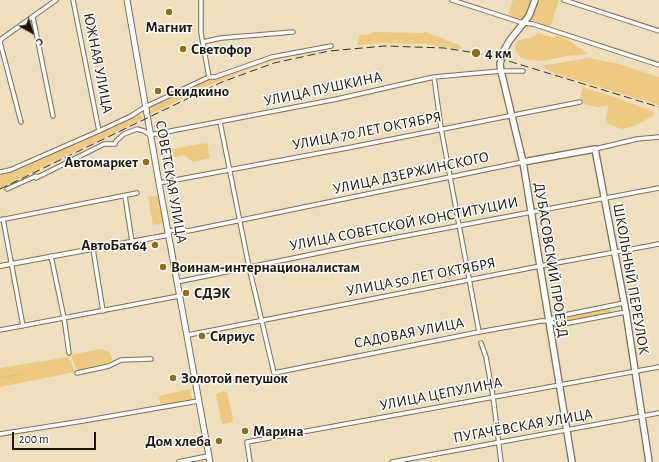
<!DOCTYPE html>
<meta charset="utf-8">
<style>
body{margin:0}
#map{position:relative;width:659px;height:462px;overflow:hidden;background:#efdfbf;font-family:"Alegreya Sans",sans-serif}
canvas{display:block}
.north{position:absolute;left:12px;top:12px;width:40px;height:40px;-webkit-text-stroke:3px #fff;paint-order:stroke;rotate:141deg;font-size:11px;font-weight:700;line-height:16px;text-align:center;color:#1c160b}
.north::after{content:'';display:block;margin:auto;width:14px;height:18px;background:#1c160b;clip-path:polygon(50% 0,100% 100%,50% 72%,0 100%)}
.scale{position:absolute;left:12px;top:432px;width:84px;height:18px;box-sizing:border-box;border:2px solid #1c160b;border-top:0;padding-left:5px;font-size:12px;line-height:14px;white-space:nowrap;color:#1c160b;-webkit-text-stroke:3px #fff;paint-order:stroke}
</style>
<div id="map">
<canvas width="659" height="462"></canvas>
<div class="north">С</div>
<div class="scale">200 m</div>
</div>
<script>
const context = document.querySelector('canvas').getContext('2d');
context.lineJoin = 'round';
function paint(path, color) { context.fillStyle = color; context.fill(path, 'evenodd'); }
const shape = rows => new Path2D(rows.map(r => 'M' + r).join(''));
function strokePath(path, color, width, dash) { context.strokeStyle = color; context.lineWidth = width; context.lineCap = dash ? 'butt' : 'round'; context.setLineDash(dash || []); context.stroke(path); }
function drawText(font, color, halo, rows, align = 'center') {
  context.font = font + ' "Alegreya Sans",sans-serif'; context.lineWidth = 3; context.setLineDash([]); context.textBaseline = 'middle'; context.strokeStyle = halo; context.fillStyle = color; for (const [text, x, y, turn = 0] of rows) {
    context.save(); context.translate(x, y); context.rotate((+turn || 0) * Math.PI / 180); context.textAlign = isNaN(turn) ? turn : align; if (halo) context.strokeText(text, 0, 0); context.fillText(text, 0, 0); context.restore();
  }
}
paint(shape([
 [513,0,532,0,526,17,523,19,520,20,508,15],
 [537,0,559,0,550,28,532,20,532,14],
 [373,32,423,33,425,32,459,45,462,48,460,49,423,44,382,43,357,45,360,35,370,34],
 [538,33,554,38,557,35,570,41,588,54,567,56,542,61,529,60,521,58,515,50,516,41,533,37],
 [289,55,254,67,212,84,149,115,148,107,206,80,273,58],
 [589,58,619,64,659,77,659,105,554,73,540,66],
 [583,87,617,98,654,112,654,115,634,126,622,129,608,124,606,120,608,106,597,107,585,104,580,98],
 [136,114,141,114,142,119,0,188,0,174,126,120],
 [207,143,210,158,193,162,184,155,174,157,172,149],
 [159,195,164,223,153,225,148,197],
 [609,308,611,311,610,314,559,324,556,322,557,319],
 [101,349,109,352,112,358,111,362,105,366,77,372,71,355],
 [69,357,75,372,0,387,0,368],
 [190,389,192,399,162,405,160,403,159,396],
 [223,391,226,392,228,396,233,419,232,422,223,424,221,421,216,394]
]), '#edc982');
strokePath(shape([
 [0,378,23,374]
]), '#ebbc5a', 1);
const minor = shape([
 [73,0,99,131],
 [201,0,201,33,209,77],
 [452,0,523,23,533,24,659,65],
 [564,0,659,31],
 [33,17,53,116],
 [0,40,56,0],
 [0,42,21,122],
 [203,42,221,38,293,32],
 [434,77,441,128,479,332],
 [220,122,249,267,274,373,479,332,541,321,549,321,555,317,624,303],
 [595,149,637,139,659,137],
 [0,172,10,170,99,131,131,116,145,107,209,77,215,77,272,57,331,46],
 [159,183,347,148,580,102],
 [7,189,36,176,36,178,104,144,115,144,116,141,124,134,137,129,144,131,150,135,337,99,434,77,501,71,523,71],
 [125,196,132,242],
 [3,219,23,326],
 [0,220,137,193],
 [168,231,182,229,188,231,523,162],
 [93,249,103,311],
 [51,256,64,318,69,353],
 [177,282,362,244,659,188],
 [549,321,558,325,626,312],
 [0,330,179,296],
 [188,335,540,266,659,244],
 [481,343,486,357,493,396,501,462],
 [77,373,109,366,121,360,151,359],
 [0,434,83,421,198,401],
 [250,462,247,442,659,367],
 [392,462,659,413]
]);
const tertiary = shape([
 [0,266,168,235],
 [179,462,209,456]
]);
const secondary = shape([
 [127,0,159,183,210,462]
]);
const primary = shape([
 [535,0,529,16,510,40,503,52,500,64,501,71,523,162,572,462],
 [523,162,595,149,626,312,649,462]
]);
strokePath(minor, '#7c6d51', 5.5);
strokePath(tertiary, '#7c6d51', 6);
strokePath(secondary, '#7c6d51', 7);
strokePath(primary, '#7c6d51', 8);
strokePath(minor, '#fff', 3.5);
strokePath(tertiary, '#fff', 4);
strokePath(secondary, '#fff', 5);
strokePath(primary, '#fff', 5.5);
strokePath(shape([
 [0,189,222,82,274,63,329,51,385,46,444,48,476,53,492,56,659,107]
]), '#362f21', 1, [8, 4]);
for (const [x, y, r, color] of [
 [169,12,4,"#926d15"],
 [183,49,4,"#926d15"],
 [476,53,5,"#926d15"],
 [158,91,4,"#926d15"],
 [146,162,4,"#926d15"],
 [155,245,4,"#926d15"],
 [163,267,4,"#926d15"],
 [186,293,4,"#926d15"],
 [202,336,4,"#926d15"],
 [173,378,4,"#926d15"],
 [245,431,4,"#926d15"],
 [219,441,4,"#926d15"]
]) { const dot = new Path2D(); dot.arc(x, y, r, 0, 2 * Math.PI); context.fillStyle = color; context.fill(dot); strokePath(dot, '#fff', 1.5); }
drawText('bold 15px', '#1c160b', '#fff', [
 ["Магнит",169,27,"center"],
 ["Светофор",191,49],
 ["4 км",485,53],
 ["Скидкино",166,91],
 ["Автомаркет",138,162,"right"],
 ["АвтоБат64",147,245,"right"],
 ["Воинам-интернационалистам",171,267],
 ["СДЭК",194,293],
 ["Сириус",210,336],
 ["Золотой петушок",181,378],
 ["Марина",253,431],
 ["Дом хлеба",211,441,"right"]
], 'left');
drawText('15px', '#1c160b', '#fff', [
 ["ЮЖНАЯ УЛИЦА",98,63,79],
 ["УЛИЦА ПУШКИНА",323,89,-12],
 ["УЛИЦА 70 ЛЕТ ОКТЯБРЯ",367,131,-11],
 ["УЛИЦА ДЗЕРЖИНСКОГО",411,173,-12],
 ["СОВЕТСКАЯ УЛИЦА",171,182,80],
 ["УЛИЦА СОВЕТСКОЙ КОНСТИТУЦИИ",404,224,-11],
 ["ДУБАСОВСКИЙ ПРОЕЗД",551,260,81],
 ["УЛИЦА 50 ЛЕТ ОКТЯБРЯ",421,277,-11],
 ["ШКОЛЬНЫЙ ПЕРЕУЛОК",631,279,80],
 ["САДОВАЯ УЛИЦА",409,333,-11],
 ["УЛИЦА ЦЕПУЛИНА",441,394,-11],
 ["ПУГАЧЁВСКАЯ УЛИЦА",523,426,-10]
]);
</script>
